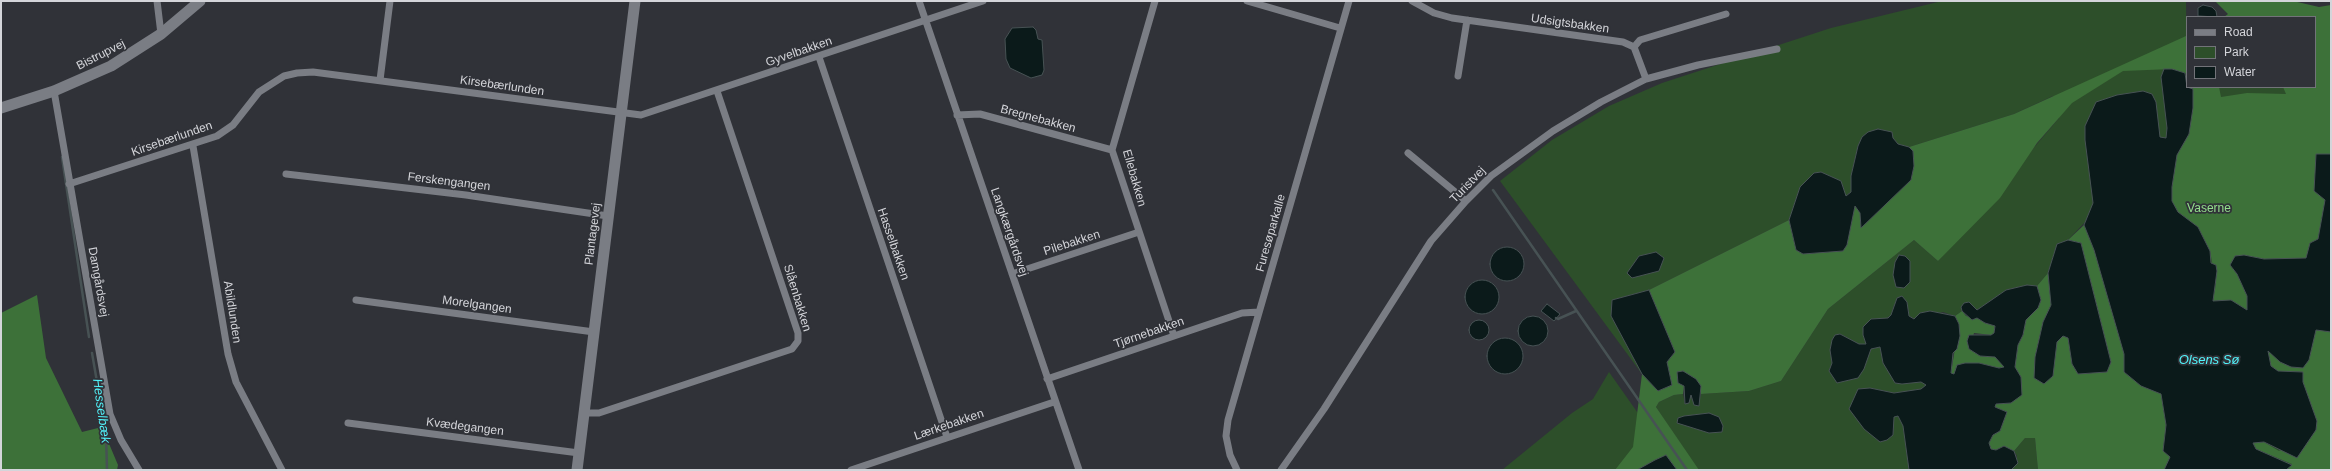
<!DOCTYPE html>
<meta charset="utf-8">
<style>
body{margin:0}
#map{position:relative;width:2332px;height:471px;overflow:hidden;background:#303238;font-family:Helvetica,sans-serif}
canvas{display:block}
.frame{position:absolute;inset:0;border:2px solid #d4d5da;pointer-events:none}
.legend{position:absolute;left:2186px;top:16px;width:130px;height:72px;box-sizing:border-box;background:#303238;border:1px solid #727379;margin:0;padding:5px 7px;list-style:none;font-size:12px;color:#d4d5da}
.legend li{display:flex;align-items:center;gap:8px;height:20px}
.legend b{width:20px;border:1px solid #727379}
</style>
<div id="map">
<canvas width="2332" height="471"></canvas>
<div class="frame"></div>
<ul class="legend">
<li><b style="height:5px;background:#7a7d84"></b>Road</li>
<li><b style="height:11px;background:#2d4f2a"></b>Park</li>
<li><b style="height:11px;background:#0b1a1a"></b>Water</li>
</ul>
</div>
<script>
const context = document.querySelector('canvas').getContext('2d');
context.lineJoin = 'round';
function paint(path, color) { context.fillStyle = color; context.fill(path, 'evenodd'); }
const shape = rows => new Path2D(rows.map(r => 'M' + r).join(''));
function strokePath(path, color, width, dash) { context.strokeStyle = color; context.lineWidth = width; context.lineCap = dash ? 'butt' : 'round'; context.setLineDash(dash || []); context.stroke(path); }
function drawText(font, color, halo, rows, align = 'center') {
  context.font = font + ' Helvetica,sans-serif'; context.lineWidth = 3.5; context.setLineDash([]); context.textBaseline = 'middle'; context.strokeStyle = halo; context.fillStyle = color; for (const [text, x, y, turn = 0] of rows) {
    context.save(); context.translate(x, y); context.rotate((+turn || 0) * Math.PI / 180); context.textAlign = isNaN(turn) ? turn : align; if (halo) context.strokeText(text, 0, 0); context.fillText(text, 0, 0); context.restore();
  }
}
paint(shape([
 [1942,1,2186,1,2187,87,2315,87,2331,73,2331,470,2150,470,2086,221,2068,240,2057,244,2048,273,2037,286,2027,285,2006,290,1977,310,1969,302,1961,307,1962,311,1955,316,1943,312,1915,319,1909,316,1907,302,1894,305,1891,315,1863,335,1867,344,1859,344,1840,334,1830,350,1832,363,1829,371,1868,356,1871,349,1880,347,1883,363,1902,384,1922,382,1927,386,1921,389,1894,393,1870,388,1873,436,1880,442,1893,435,1894,416,1898,416,1903,426,1909,470,1698,470,1656,407,1659,402,1674,395,1683,394,1685,404,1691,395,1692,400,1698,406,1701,394,1749,391,1781,381,1828,309,1914,240,1938,261,2059,118,2053,96,2014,114,1909,147,1898,144,1893,138,1858,146,1851,176,1851,192,1845,196,1843,185,1800,187,1789,220,1649,290,1612,300,1611,316,1642,374,1500,181,1552,140,1609,106,1662,83,1831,28],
 [1609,372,1678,470,1642,466,1637,470,1502,470,1572,413,1593,399],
 [2025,438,2035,438,2038,470,2011,470,2017,456,2014,451]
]), '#2d4f2a');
paint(shape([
 [2215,1,2293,1,2319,7,2331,5,2331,154,2316,154,2314,191,2325,200,2318,239,2310,243,2306,258,2264,259,2244,255,2230,265,2237,274,2247,296,2247,310,2231,300,2213,301,2216,283,2210,251,2198,227,2178,212,2172,201,2172,187,2177,155,2189,134,2193,108,2192,87,2219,87,2221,97,2247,93,2286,94,2283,87,2315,87,2315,17,2224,17,2228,14],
 [2186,36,2187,75,2185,73,2172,69,2123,71,2072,103,2037,143,2000,198,1938,261,1914,240,1828,309,1781,381,1749,391,1701,394,1701,386,1682,384,1684,386,1683,394,1674,395,1659,402,1656,407,1699,470,1677,470,1666,455,1637,470,1615,470,1633,447,1642,374,1658,391,1672,385,1667,362,1675,352,1649,290,1789,220,1796,250,1803,254,1843,251,1847,244,1855,205,1860,213,1861,227,1911,180,1914,166,1913,152,1909,147,2014,114],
 [2084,225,2094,250,2124,354,2124,372,2141,386,2161,393,2166,425,2163,451,2170,457,2164,470,2038,470,2035,438,2025,438,2014,451,2004,446,1996,450,1991,449,1989,443,1993,435,2000,431,2007,412,1995,407,1996,404,2011,403,2021,377,2015,367,2018,345,2023,335,2026,319,2038,308,2041,300,2037,286,2048,273,2051,305,2043,322,2035,357,2056,348,2057,342,2063,336,2068,338,2072,364,2078,374,2106,372,2111,362,2081,243,2068,240],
 [37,295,46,358,82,432,102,427,118,465,117,470,1,470,1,313],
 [1962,311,1966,316,1977,318,1985,323,1995,325,1994,333,1991,335,1974,333,1969,349,1980,356,1995,357,2005,367,1999,368,1979,363,1954,374,1951,373,1959,324,1955,316],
 [2316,330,2331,332,2331,470,2286,470,2292,464,2256,449,2253,442,2264,442,2279,451,2317,421,2303,382,2303,372,2278,371,2271,366,2267,350,2309,360]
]), '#3d7139');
const water = shape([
 [2203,5,2212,7,2216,11,2217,17,2198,16,2198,8,2203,5],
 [1033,27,1036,30,1038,39,1042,40,1044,70,1042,75,1031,78,1010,68,1006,59,1005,39,1012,28,1033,27],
 [2164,69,2172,69,2185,73,2187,87,2193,89,2193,108,2189,134,2177,155,2172,187,2172,201,2178,212,2198,227,2210,251,2211,263,2216,265,2217,271,2213,301,2231,300,2247,310,2247,296,2237,274,2230,265,2235,256,2244,255,2264,259,2306,258,2310,243,2318,239,2325,200,2314,191,2316,154,2331,154,2331,332,2316,330,2309,360,2303,368,2291,367,2280,362,2268,351,2271,366,2278,371,2303,372,2303,382,2317,421,2316,430,2297,458,2264,442,2253,443,2256,449,2292,465,2286,470,2164,470,2170,457,2163,451,2166,425,2161,394,2141,386,2124,372,2124,354,2094,250,2084,225,2093,203,2085,140,2085,126,2096,102,2117,95,2143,91,2152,94,2156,102,2160,137,2166,138,2167,128,2161,77,2164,69],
 [1878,129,1892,132,1893,138,1898,144,1909,147,1913,151,1914,166,1911,180,1861,228,1860,213,1855,206,1847,245,1843,251,1803,254,1796,250,1789,220,1800,187,1814,173,1821,172,1841,181,1846,196,1851,192,1851,176,1858,146,1862,137,1868,132,1878,129],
 [2068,240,2081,243,2111,362,2107,372,2078,374,2072,364,2068,338,2063,336,2057,342,2053,376,2044,384,2034,378,2035,357,2043,322,2051,305,2048,273,2057,244,2068,240],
 '1490 264a17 17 0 1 1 34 0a17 17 0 1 1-34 0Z',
 [1656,252,1664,258,1659,271,1632,278,1627,273,1639,256,1656,252],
 [1899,255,1905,256,1910,261,1910,282,1904,288,1896,287,1893,275,1895,262,1899,255],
 '1465 297a17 17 0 1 1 34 0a17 17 0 1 1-34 0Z',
 [2027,285,2037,286,2041,300,2038,308,2026,320,2023,335,2018,345,2015,367,2021,377,2022,395,2011,403,1996,404,1995,407,2007,412,2000,431,1993,435,1989,443,1991,449,1996,450,2004,446,2014,451,2018,463,2011,470,1909,470,1903,426,1898,416,1894,417,1893,435,1887,440,1880,442,1864,429,1849,409,1858,389,1870,388,1894,393,1921,389,1926,385,1921,382,1902,384,1895,383,1883,363,1880,347,1871,349,1864,369,1858,378,1837,383,1829,371,1832,363,1830,350,1832,340,1835,335,1840,334,1859,344,1866,344,1863,335,1863,327,1871,319,1888,318,1891,315,1897,298,1902,296,1907,302,1909,316,1914,319,1920,313,1930,311,1955,316,1959,324,1960,336,1957,349,1953,353,1951,373,1954,374,1957,365,1965,363,1979,363,1999,368,2004,367,1995,357,1980,356,1969,349,1967,341,1969,335,1991,335,1994,333,1995,326,1985,323,1977,318,1972,320,1962,311,1961,307,1964,303,1969,302,1977,310,2006,290,2027,285],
 [1649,290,1675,352,1667,362,1672,385,1658,391,1642,374,1611,316,1612,300,1649,290],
 [1547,304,1560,314,1554,321,1541,311,1547,304],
 '1518 331a15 15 0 1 1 30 0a15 15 0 1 1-30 0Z',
 '1469 330a10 10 0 1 1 20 0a10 10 0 1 1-20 0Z',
 '1487 356a18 18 0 1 1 36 0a18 18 0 1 1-36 0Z',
 [1683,371,1696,379,1701,386,1699,406,1694,405,1691,395,1689,403,1685,404,1684,386,1678,383,1677,372,1683,371],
 [1709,413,1719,417,1723,426,1722,432,1709,433,1677,423,1678,418,1684,416,1709,413],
 [1666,455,1677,470,1637,470,1655,460,1666,455]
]);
paint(water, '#0b1a1a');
strokePath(water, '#475254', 1);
strokePath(shape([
 [62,157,89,337],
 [1493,190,1687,470],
 [1556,318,1558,319,1576,311],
 [92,353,106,434,107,470]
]), '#475254', 2.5);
strokePath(shape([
 [157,1,161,34],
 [919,1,1079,470],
 [1155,1,1112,150,1174,336],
 [1247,1,1340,28],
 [1412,1,1434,13,1452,18,1623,42,1634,47,1646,79],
 [1634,47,1640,40,1726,14],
 [819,57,947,437],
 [1458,76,1467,20],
 [380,80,390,1],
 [54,91,110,414,121,440,139,470],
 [957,115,980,114,1112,150],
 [193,146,228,354,236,382,282,470],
 [1408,153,1466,201],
 [286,174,466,195,608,216],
 [69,184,217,136,233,125,259,92,284,76,297,73,313,72,641,115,983,1],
 [1012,274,1139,232],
 [356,300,594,332],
 [1047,379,1242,313,1259,312],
 [585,413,599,413,792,349,798,341,798,333,717,91],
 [348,423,579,453],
 [851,470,1054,402],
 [1237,470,1230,455,1226,436,1228,420,1349,1],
 [1281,470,1324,409,1431,241,1466,201,1491,176,1553,131,1601,102,1646,79,1698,65,1777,49]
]), '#7a7d84', 7);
strokePath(shape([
 [1,108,54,91,111,66,161,34,200,1],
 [577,470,635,1]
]), '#7a7d84', 11);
drawText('12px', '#d4d5da', '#303238', [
 ["Udsigtsbakken",1570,24,8],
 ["Gyvelbakken",799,52,-19],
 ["Bistrupvej",101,55,-27],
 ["Kirsebærlunden",502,86,8],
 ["Bregnebakken",1038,119,15],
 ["Kirsebærlunden",172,139,-19],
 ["Ellebakken",1134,178,74],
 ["Ferskengangen",449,182,7],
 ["Turistvej",1468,185,-46],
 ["Langkærgårdsvej",1009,232,71],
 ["Furesøparkalle",1271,233,-74],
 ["Plantagevej",593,234,-83],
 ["Pilebakken",1072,243,-18],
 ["Hasselbakken",893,244,71],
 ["Damgårdsvej",98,282,80],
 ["Slåenbakken",797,298,73],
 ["Morelgangen",477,305,8],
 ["Abildlunden",232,312,81],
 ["Tjørnebakken",1149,333,-19],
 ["Lærkebakken",949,425,-19],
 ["Kvædegangen",465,427,7]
]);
drawText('12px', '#94de8d', '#303238', [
 ["Vaserne",2209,209]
]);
drawText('italic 13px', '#52f5fc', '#303238', [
 ["Olsens Sø",2209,360],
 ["Hesselbæk",101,411,82]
]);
</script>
